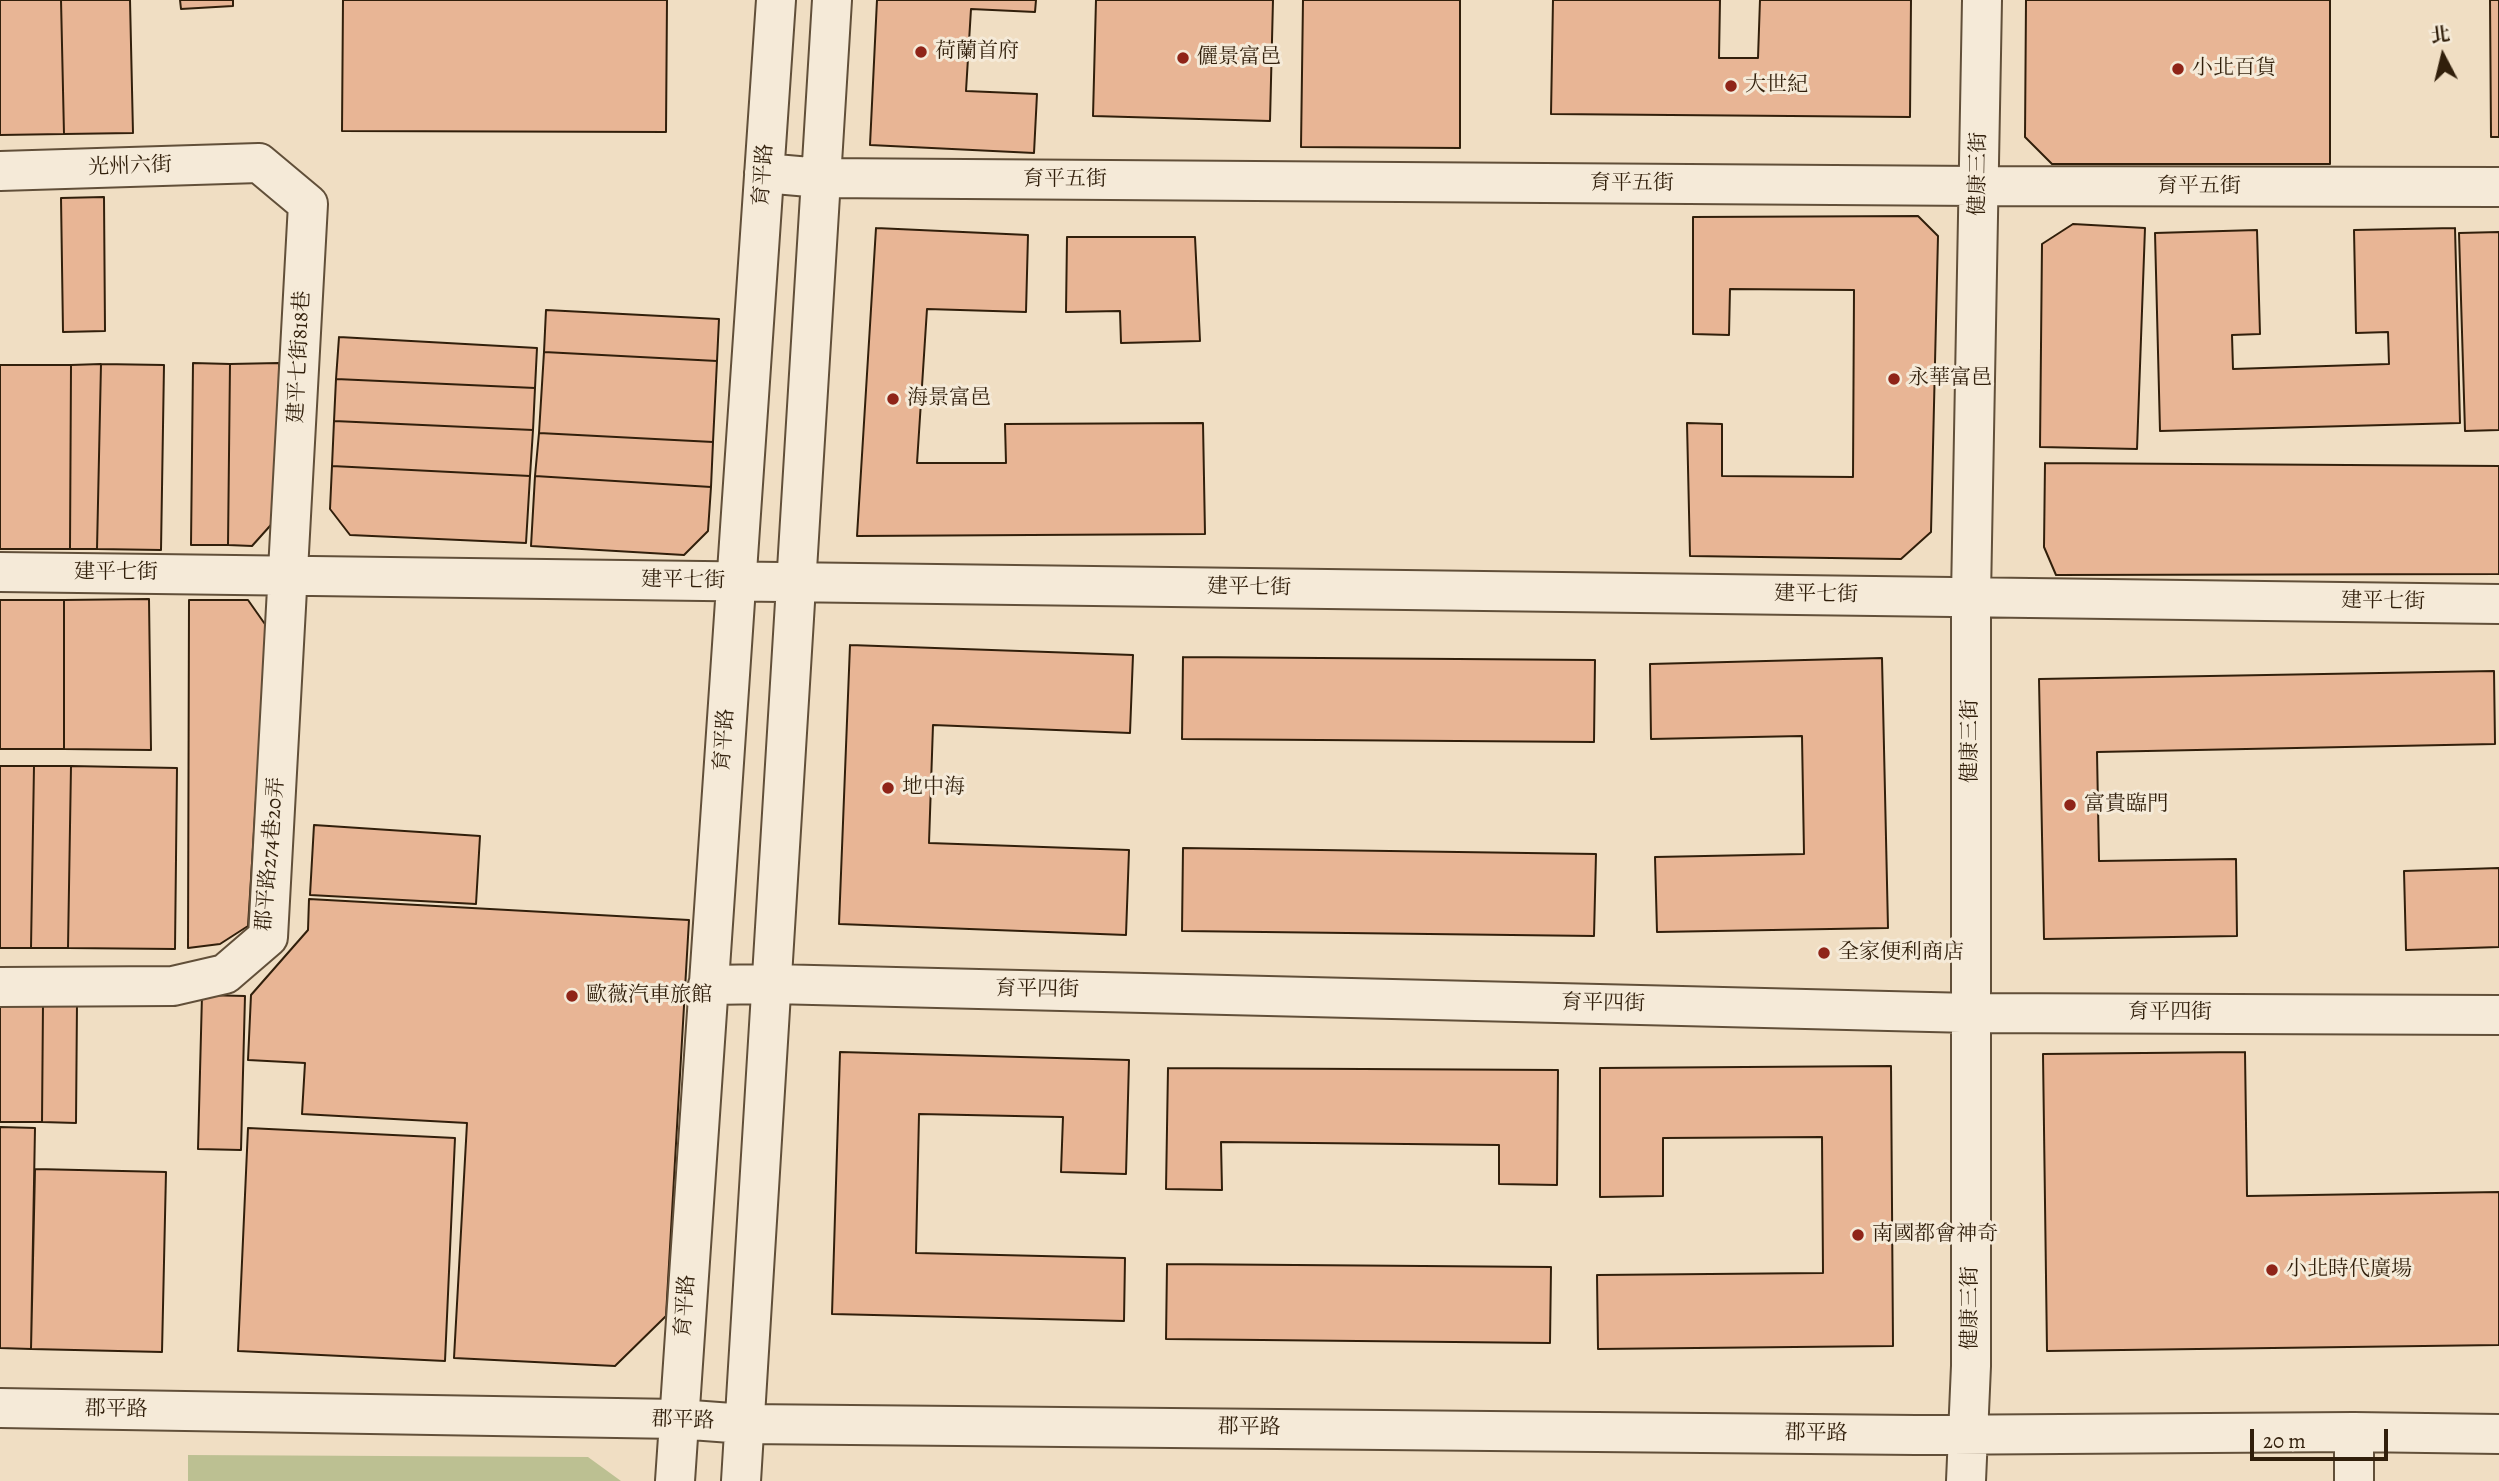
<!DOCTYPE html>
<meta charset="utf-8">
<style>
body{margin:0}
#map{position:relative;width:2499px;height:1481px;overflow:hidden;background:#f0dec3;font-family:Alegreya,"Noto Serif TC",serif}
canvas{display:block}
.north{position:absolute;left:2408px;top:21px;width:70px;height:70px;-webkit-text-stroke:5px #f5ead8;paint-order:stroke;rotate:353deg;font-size:19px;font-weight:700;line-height:28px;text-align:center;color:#311f0b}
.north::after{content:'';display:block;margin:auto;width:24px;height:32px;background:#311f0b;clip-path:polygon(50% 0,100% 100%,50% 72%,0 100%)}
.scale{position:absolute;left:2250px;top:1429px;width:138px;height:32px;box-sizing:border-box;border:4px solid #311f0b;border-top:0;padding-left:9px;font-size:21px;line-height:24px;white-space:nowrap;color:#311f0b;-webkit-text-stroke:5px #f5ead8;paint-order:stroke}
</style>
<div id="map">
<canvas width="2499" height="1481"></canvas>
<div class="north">北</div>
<div class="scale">20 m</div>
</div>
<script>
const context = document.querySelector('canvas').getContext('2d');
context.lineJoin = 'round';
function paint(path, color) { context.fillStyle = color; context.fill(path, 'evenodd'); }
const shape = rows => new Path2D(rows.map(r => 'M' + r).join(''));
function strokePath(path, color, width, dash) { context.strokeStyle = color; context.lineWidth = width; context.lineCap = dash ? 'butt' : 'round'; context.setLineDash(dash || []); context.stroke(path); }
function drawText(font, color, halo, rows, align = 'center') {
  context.font = font + ' Alegreya,"Noto Serif TC",serif'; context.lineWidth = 6; context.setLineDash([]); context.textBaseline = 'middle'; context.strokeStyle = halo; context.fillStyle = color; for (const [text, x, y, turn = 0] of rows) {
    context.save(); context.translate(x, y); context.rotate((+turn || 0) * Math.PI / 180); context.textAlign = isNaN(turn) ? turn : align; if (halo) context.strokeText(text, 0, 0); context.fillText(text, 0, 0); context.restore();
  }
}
paint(shape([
 [188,1455,588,1457,621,1481,188,1481]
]), '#bcc092');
const building = shape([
 [0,0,61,0,64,134,0,135,0,0],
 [61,0,130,0,133,133,64,134,61,0],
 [180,0,233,0,233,6,181,9,180,0],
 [343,0,667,0,666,132,342,131,343,0],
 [877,0,1036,0,1035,12,971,9,966,91,1037,94,1034,153,870,145,877,0],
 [1096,0,1273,0,1270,121,1093,116,1096,0],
 [1303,0,1460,0,1460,148,1301,147,1303,0],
 [1553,0,1720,0,1719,58,1758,58,1760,0,1911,0,1910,117,1551,114,1553,0],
 [2026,0,2330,0,2330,164,2052,164,2025,137,2026,0],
 [2490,0,2499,0,2499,137,2491,137,2490,0],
 [104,197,105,331,63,332,61,198,104,197],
 [1918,216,1938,236,1931,532,1901,559,1690,556,1687,423,1722,424,1722,476,1853,477,1854,290,1730,289,1729,335,1693,334,1693,217,1918,216],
 [2073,224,2145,228,2137,449,2040,447,2042,244,2073,224],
 [876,228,1028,235,1026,312,927,309,917,463,1006,463,1005,424,1203,423,1205,534,857,536,876,228],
 [2455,228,2460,423,2160,431,2155,233,2257,230,2260,334,2232,335,2233,369,2389,364,2388,332,2356,333,2354,230,2455,228],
 [2499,232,2499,430,2465,431,2459,233,2499,232],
 [1067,237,1195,237,1200,341,1121,343,1120,311,1066,312,1067,237],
 [546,310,719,319,717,361,544,352,546,310],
 [339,337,537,348,535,388,336,379,339,337],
 [544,352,717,361,713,442,539,433,544,352],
 [193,363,230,364,228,545,191,545,193,363],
 [279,363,278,517,252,546,228,545,230,364,279,363],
 [101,364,97,549,70,549,71,365,101,364],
 [101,364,164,365,161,550,97,549,101,364],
 [0,365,71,365,70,549,0,549,0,365],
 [336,379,535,388,533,430,334,421,336,379],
 [334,421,533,430,530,476,332,466,334,421],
 [539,433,713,442,711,487,535,476,539,433],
 [2045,463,2499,466,2499,574,2056,575,2044,547,2045,463],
 [332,466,530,476,526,543,350,535,330,509,332,466],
 [535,476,711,487,708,531,684,555,531,546,535,476],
 [149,599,151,750,64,749,64,600,149,599],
 [0,600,64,600,64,749,0,749,0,600],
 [189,600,248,600,267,627,248,926,220,944,188,948,189,600],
 [850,645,1133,655,1130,733,933,725,929,843,1129,850,1126,935,839,924,850,645],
 [1183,657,1595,660,1594,742,1182,739,1183,657],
 [1882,658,1888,928,1657,932,1655,857,1804,854,1802,736,1651,739,1650,664,1882,658],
 [2494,671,2495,744,2097,752,2099,861,2236,859,2237,936,2044,939,2039,679,2494,671],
 [0,766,34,766,31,948,0,948,0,766],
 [34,766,71,766,68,948,31,948,34,766],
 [71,766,177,768,175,949,68,948,71,766],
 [314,825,480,836,476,904,310,895,314,825],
 [1183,848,1596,854,1594,936,1182,931,1183,848],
 [2499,868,2499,947,2406,950,2404,871,2499,868],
 [309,899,689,920,666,1316,615,1366,454,1358,467,1123,302,1114,305,1063,248,1060,251,995,308,930,309,899],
 [202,995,245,996,241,1150,198,1149,202,995],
 [77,1002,76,1123,42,1122,43,1003,77,1002],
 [0,1003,43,1003,42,1122,0,1122,0,1003],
 [840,1052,1129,1060,1126,1174,1061,1172,1063,1117,919,1114,916,1253,1125,1258,1124,1321,832,1314,840,1052],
 [2245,1052,2247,1196,2499,1192,2499,1345,2047,1351,2043,1054,2245,1052],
 [1891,1066,1893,1346,1598,1349,1597,1275,1823,1273,1822,1137,1663,1138,1663,1196,1600,1197,1600,1068,1891,1066],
 [1168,1068,1558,1070,1557,1185,1499,1184,1499,1145,1221,1142,1222,1190,1166,1189,1168,1068],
 [0,1127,35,1128,31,1349,0,1348,0,1127],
 [248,1128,455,1138,445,1361,238,1351,248,1128],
 [35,1169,166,1172,162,1352,31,1349,35,1169],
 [1167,1264,1551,1267,1550,1343,1166,1339,1167,1264]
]);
paint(building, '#e8b595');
strokePath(building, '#311f0b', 2);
const minor = shape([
 [0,171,259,163,308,204,268,937,225,974,173,986,0,987],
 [764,173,821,178,1978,186,2499,187],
 [0,572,2499,604],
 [708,985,772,984,1971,1013,2499,1015],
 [0,1408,678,1419,745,1424,1916,1435,2354,1432,2499,1434],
 [675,1481,776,0],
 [741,1481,832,0],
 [1966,1481,1971,1366,1971,596,1982,0],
 [2354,1481,2354,1432]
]);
strokePath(minor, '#614f39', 42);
strokePath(minor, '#f5ead8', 38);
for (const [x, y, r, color] of [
 [921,52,7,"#8f2418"],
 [1183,58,7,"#8f2418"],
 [2178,69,7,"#8f2418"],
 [1731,86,7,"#8f2418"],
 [1894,379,7,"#8f2418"],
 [893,399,7,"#8f2418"],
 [888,788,7,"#8f2418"],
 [2070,805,7,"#8f2418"],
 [1824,953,7,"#8f2418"],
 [572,996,7,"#8f2418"],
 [1858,1235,7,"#8f2418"],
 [2272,1270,7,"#8f2418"]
]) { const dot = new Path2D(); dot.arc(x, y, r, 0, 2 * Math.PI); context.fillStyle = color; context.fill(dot); strokePath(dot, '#f5ead8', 2.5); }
drawText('21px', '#311f0b', '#f5ead8', [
 ["荷蘭首府",935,52],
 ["儷景富邑",1197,58],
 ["小北百貨",2192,69],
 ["大世紀",1745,86],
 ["永華富邑",1908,379],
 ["海景富邑",907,399],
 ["地中海",902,788],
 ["富貴臨門",2084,805],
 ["全家便利商店",1838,953],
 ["歐薇汽車旅館",586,996],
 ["南國都會神奇",1872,1235],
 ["小北時代廣場",2286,1270]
], 'left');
drawText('21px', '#311f0b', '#f5ead8', [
 ["光州六街",130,167,-2],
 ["健康三街",1979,174,-89],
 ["育平路",764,175,-86],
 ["育平五街",1065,180],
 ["育平五街",1632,184],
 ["育平五街",2199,187],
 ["建平七街818巷",300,357,-87],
 ["建平七街",116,573],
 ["建平七街",683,581,1],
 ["建平七街",1249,588,1],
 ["建平七街",1816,595,1],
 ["建平七街",2383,602,1],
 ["育平路",725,740,-86],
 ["健康三街",1971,741,-90],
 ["郡平路274巷20弄",271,854,-85],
 ["育平四街",1037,990,1],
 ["育平四街",1603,1004,1],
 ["育平四街",2170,1013],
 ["育平路",686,1306,-86],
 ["健康三街",1971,1308,-90],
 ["郡平路",116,1410,1],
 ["郡平路",683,1421,2],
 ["郡平路",1249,1428,1],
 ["郡平路",1816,1434,1]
]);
</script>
